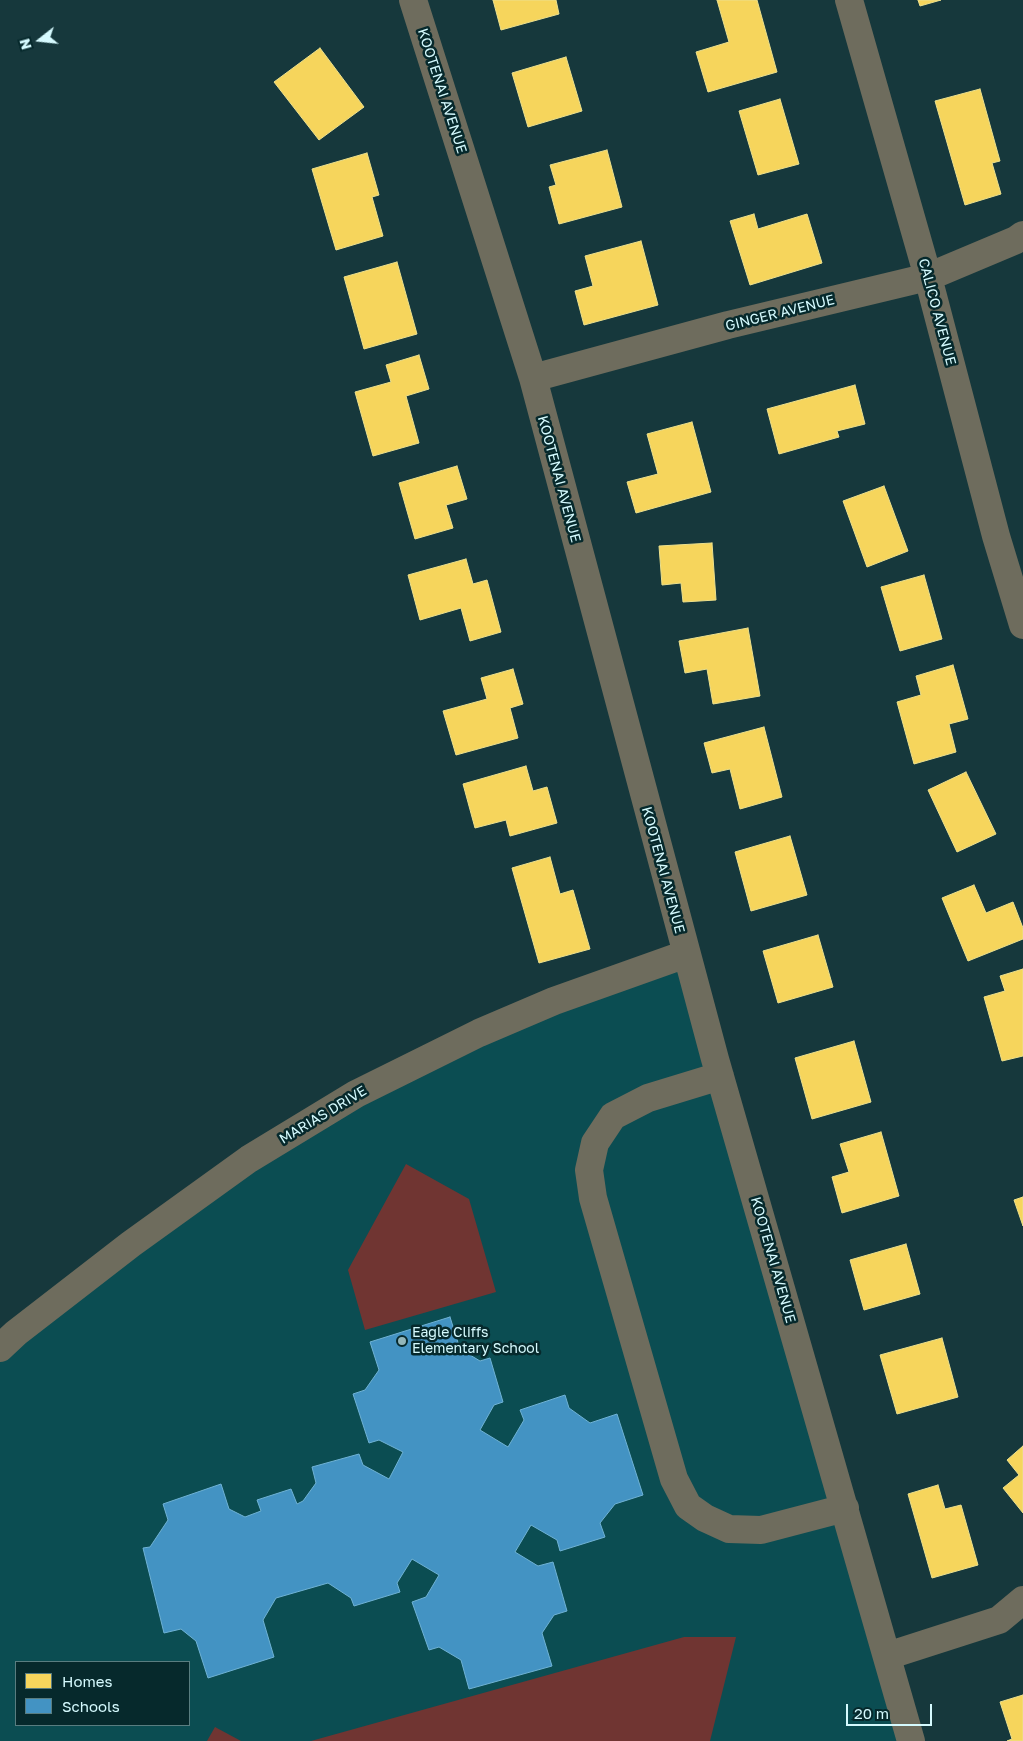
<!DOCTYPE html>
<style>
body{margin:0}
#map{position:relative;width:1023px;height:1741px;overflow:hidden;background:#16383c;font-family:"Golos Text",sans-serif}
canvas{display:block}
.legend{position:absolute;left:15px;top:1661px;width:175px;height:65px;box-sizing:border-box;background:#06292c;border:1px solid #597d80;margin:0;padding:6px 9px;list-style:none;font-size:15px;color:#d5fafe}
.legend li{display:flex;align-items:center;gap:10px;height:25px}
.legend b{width:25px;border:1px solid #597d80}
.north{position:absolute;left:15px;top:15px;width:50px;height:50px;-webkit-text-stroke:4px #06292c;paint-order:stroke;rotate:254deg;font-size:14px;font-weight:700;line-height:20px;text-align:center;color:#d5fafe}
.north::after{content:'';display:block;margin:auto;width:18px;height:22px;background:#d5fafe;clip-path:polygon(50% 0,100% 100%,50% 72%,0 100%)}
.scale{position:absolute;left:846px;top:1704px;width:86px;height:22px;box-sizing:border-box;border:2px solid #d5fafe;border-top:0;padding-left:6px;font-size:15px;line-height:18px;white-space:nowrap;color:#d5fafe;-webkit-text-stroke:4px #06292c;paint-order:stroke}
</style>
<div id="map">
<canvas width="1023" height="1741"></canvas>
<ul class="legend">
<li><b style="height:14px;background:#f6d55c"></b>Homes</li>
<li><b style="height:14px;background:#4393c3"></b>Schools</li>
</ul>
<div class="north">N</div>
<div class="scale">20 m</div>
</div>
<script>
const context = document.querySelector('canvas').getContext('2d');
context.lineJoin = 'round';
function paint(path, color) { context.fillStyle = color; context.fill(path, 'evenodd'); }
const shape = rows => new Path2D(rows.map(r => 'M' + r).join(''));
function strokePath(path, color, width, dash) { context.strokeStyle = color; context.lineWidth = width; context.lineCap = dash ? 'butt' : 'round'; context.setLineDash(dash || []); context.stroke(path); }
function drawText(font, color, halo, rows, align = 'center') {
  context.font = font + ' "Golos Text",sans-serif'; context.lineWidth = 5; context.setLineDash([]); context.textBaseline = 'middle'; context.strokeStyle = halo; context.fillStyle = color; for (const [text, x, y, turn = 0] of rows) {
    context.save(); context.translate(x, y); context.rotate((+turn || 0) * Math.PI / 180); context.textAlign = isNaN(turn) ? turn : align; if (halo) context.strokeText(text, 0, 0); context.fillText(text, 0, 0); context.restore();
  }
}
paint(shape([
 [686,954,911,1741,0,1741,0,1348,356,1094],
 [16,1662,189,1662,189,1725,16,1725]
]), '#0b4d52');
paint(shape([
 [406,1164,469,1199,496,1292,365,1330,348,1270],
 [684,1637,736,1637,710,1741,311,1741],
 [215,1727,241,1741,207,1741]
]), '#703532');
const homes = shape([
 [493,0,556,0,559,14,501,30,493,0],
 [717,0,757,0,777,72,708,92,696,52,729,42,717,0],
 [918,0,941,0,920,6,918,0],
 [320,48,364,107,319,140,274,82,320,48],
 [566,57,582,111,528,127,512,73,566,57],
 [980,89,1000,161,992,163,1001,194,965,205,935,101,980,89],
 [780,99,799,164,758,175,739,111,780,99],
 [607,150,622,207,559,224,549,187,556,185,550,165,607,150],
 [367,153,379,195,372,197,383,236,336,250,312,169,367,153],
 [754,214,758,229,807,214,822,263,750,285,730,221,754,214],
 [641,241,658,305,584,325,575,291,593,286,585,256,641,241],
 [397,262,417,334,364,349,344,277,397,262],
 [419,355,429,389,406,396,419,443,373,456,355,392,391,382,386,365,419,355],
 [855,385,865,424,837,431,839,437,779,454,767,409,855,385],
 [692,422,711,492,636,513,627,482,658,474,647,434,692,422],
 [457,466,467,499,446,505,453,528,415,539,399,483,457,466],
 [884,486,908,551,867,567,843,501,884,486],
 [712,543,716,600,683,602,681,583,662,585,659,546,712,543],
 [466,559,473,584,487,580,501,632,470,641,461,608,420,620,408,575,466,559],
 [924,575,942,639,900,651,881,587,924,575],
 [748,628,760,696,713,704,707,669,685,673,679,641,748,628],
 [953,665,968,719,949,724,956,752,914,764,897,702,921,695,916,676,953,665],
 [513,669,523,704,510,708,518,738,456,755,443,711,487,699,481,678,513,669],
 [764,727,782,797,740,809,730,769,712,773,704,743,764,727],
 [526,766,533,791,547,787,557,823,510,836,506,820,475,828,463,784,526,766],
 [966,772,996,834,957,852,928,790,966,772],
 [790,836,807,895,751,911,735,852,790,836],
 [550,857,560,894,573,890,590,949,539,963,512,868,550,857],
 [974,885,986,913,1013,902,1023,928,1023,939,968,961,942,898,974,885],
 [818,935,833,987,778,1003,763,951,818,935],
 [1023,969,1023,1056,1002,1061,984,997,1005,991,1000,976,1023,969],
 [854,1041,871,1102,812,1119,795,1058,854,1041],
 [881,1132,899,1196,842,1213,832,1177,849,1172,840,1144,881,1132],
 [1023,1197,1023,1226,1014,1200,1023,1197],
 [906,1244,920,1294,864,1310,850,1260,906,1244],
 [942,1338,958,1397,897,1414,880,1355,942,1338],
 [1023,1446,1023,1513,1003,1488,1019,1475,1007,1460,1023,1446],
 [938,1485,945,1509,961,1505,978,1565,932,1578,908,1494,938,1485],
 [1023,1695,1023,1741,1007,1741,1012,1739,1000,1702,1023,1695]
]);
paint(homes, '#f6d55c');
strokePath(homes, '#ece08d', 1);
const schools = shape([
 [450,1317,460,1349,480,1361,490,1358,503,1402,494,1405,480,1430,508,1447,524,1420,520,1410,565,1395,569,1408,590,1423,617,1414,643,1495,615,1504,600,1523,605,1537,560,1551,557,1540,531,1525,515,1552,538,1566,553,1562,567,1611,554,1615,542,1633,552,1666,469,1689,461,1660,439,1647,429,1650,412,1602,426,1597,439,1575,412,1559,397,1583,400,1592,354,1606,351,1598,328,1583,276,1598,263,1620,274,1657,208,1678,196,1641,181,1629,164,1633,143,1548,150,1547,168,1520,163,1504,221,1484,229,1509,245,1517,261,1511,257,1500,291,1489,297,1504,303,1501,316,1483,312,1467,359,1454,363,1465,389,1479,403,1452,379,1440,369,1443,353,1394,365,1390,379,1370,370,1342,450,1317]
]);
paint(schools, '#4393c3');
strokePath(schools, '#6fb2d5', 1);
strokePath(shape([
 [413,0,533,378,715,1059,911,1741],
 [849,0,928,277,996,536,1023,625],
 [533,378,728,325,928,277,1016,240,1023,235],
 [720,1076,648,1098,613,1116,595,1143,589,1170,593,1198,674,1479,688,1506,705,1518,729,1529,761,1530,845,1508],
 [0,1348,16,1333,131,1244,249,1159,356,1094,479,1033,554,1001,686,954],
 [887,1656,999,1620,1023,1600]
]), '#6e6c5d', 28);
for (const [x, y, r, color] of [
 [402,1341,5,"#92b6ba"]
]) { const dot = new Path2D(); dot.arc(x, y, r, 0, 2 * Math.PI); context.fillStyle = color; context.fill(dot); strokePath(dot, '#06292c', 2); }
drawText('14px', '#d5fafe', '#06292c', [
 ["KOOTENAI AVENUE",442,91,72],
 ["CALICO AVENUE",937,312,75],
 ["GINGER AVENUE",780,313,-14],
 ["KOOTENAI AVENUE",559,479,75],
 ["KOOTENAI AVENUE",663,870,75],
 ["MARIAS DRIVE",323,1115,-31],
 ["KOOTENAI AVENUE",773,1260,74]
]);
drawText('14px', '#d5fafe', '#06292c', [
 ["Eagle Cliffs",412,1333],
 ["Elementary School",412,1349]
], 'left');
</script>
